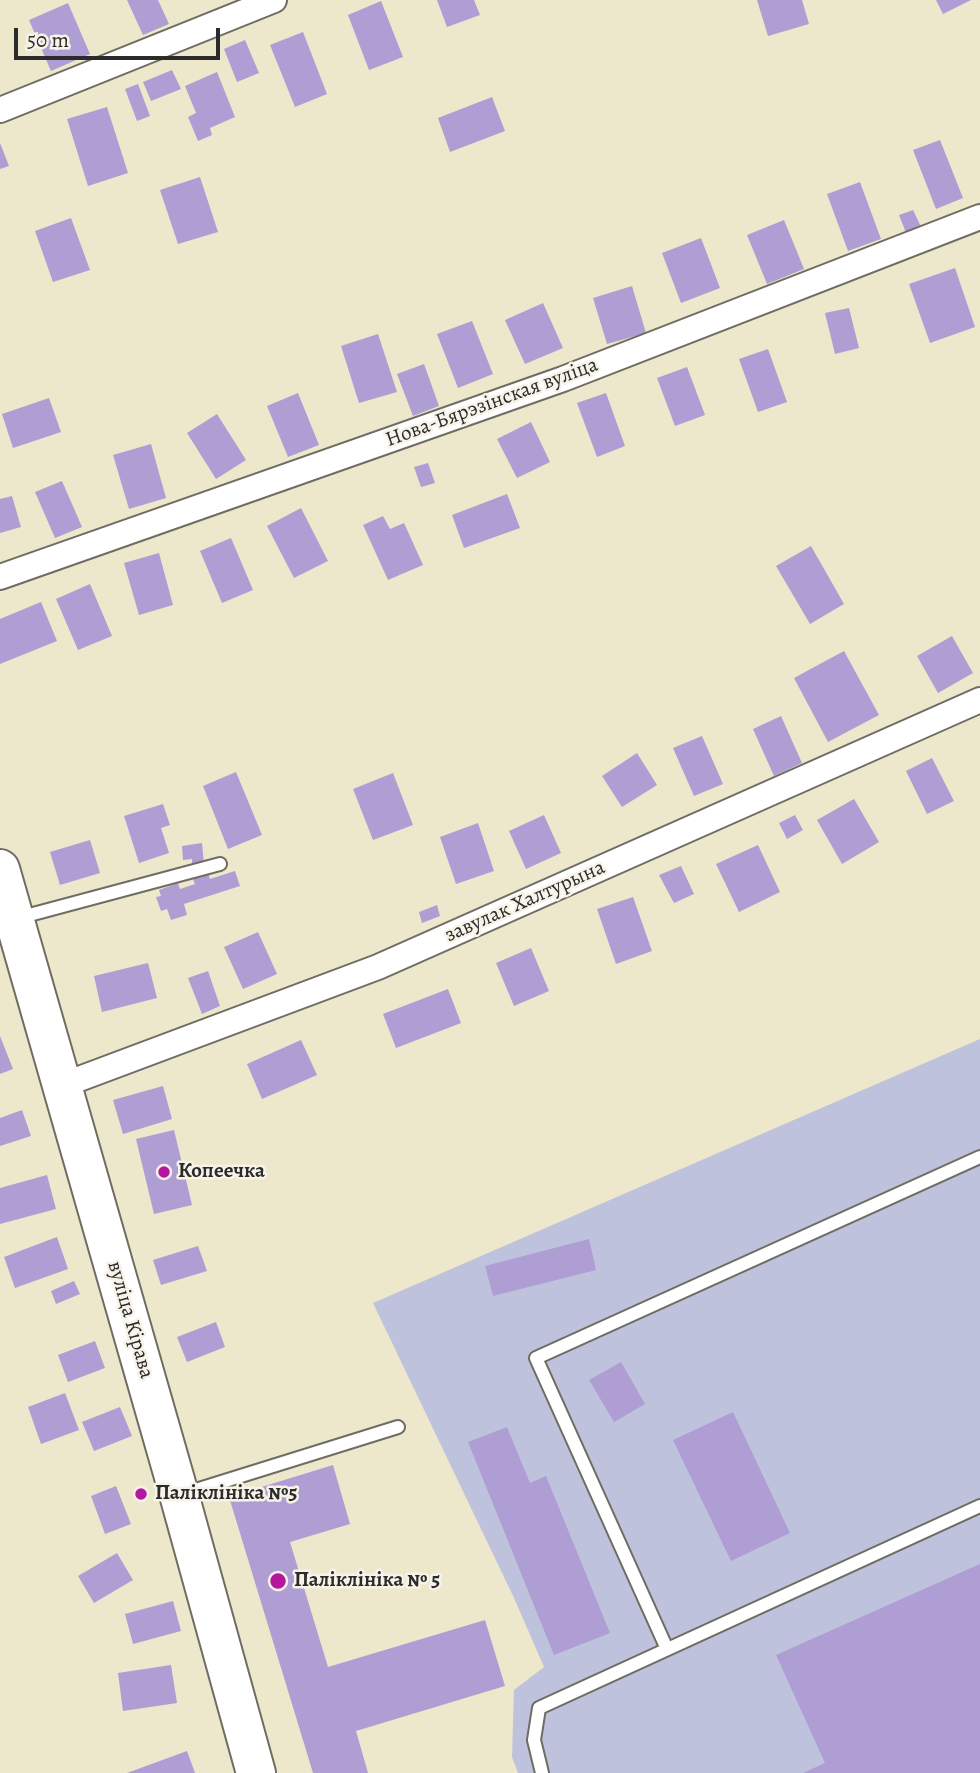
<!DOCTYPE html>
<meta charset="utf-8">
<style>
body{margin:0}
#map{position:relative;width:980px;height:1773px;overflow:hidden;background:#ede7cc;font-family:Alegreya,serif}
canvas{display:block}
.scale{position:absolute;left:14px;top:28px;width:206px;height:32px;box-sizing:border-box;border:4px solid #2b2b2b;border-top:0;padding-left:9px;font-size:21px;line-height:24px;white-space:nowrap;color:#2b2b2b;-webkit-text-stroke:5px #f7f3e8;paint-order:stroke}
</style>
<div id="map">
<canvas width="980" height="1773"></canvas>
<div class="scale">50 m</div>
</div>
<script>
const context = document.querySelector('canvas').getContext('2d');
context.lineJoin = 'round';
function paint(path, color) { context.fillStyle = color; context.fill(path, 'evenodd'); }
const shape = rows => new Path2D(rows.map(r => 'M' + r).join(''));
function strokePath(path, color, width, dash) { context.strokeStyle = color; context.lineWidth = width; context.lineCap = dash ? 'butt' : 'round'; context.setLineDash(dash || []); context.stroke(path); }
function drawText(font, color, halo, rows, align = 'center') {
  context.font = font + ' Alegreya,serif'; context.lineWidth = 5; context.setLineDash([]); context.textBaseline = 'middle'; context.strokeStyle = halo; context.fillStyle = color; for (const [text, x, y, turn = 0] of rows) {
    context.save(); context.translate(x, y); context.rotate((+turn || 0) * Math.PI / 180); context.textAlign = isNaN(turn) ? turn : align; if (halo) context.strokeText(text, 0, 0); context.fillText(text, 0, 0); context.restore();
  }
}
paint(shape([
 [980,1039,980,1773,518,1773,512,1757,514,1690,544,1667,514,1598,373,1303]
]), '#bfc2dd');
paint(shape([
 [127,0,158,0,169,24,143,35],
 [437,0,474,0,480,15,447,27],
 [757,0,802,0,809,24,768,36],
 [936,0,971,0,943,14],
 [381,1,403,57,369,70,348,15],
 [68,3,90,54,51,71,29,20],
 [303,32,327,94,295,107,270,45],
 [245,40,259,73,237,82,224,49],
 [172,70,181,89,151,101,143,82],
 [217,72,235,117,210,128,212,135,198,141,188,117,196,113,185,86],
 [138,84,150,116,137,121,125,89],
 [492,97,505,131,450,152,438,118],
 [107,107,128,173,88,186,67,119],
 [940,140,963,198,936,209,913,150],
 [0,143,9,166,0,169],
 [200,177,218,232,178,244,160,190],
 [860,182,881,239,848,251,827,194],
 [913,210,924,233,908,238,899,215],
 [71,218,90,270,53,282,35,231],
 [784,220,804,269,767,284,747,235],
 [701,238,720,288,681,303,662,253],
 [955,268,975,327,930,343,909,284],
 [632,286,646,333,607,344,593,298],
 [543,303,563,348,525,364,505,320],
 [849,308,859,348,835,354,825,313],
 [472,321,493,374,458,388,437,334],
 [378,334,397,392,359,403,341,346],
 [768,349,787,402,758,412,739,359],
 [424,364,439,406,413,416,397,374],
 [687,367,705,415,675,426,657,378],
 [298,393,319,445,288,457,267,406],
 [606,393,625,446,597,457,577,403],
 [49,398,61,432,13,448,2,414],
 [217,414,246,460,216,479,187,433],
 [531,422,550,462,517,478,497,439],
 [151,444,166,498,129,509,113,455],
 [428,463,435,483,421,487,414,467],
 [62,481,82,527,55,538,35,492],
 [507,494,520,528,464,548,452,515],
 [12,496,21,527,0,533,0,499],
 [301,508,328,561,294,578,267,526],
 [383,516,390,529,404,523,423,565,388,580,363,525],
 [231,538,253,590,222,603,200,551],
 [811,546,844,604,810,624,776,566],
 [159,553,173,605,139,615,124,563],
 [90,584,112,636,78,650,56,599],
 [41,602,57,641,0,664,0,619],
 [952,636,973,673,938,693,917,656],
 [844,651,879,715,828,742,794,678],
 [781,716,802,763,774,776,753,729],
 [702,736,723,784,694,796,673,748],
 [637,753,657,785,622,807,602,776],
 [932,758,954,801,927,814,906,771],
 [236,772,262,835,228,849,203,786],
 [393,773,413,825,373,840,353,789],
 [854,799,879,842,842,864,817,820],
 [163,804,170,825,161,828,169,853,139,863,124,816],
 [544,815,561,853,526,869,509,831],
 [795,815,803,830,787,839,779,823],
 [478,823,494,871,456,884,440,837],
 [90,840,100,873,60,885,50,852],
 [202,843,204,865,192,866,192,859,183,860,182,846],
 [758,845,780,892,739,912,716,864],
 [681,866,694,894,674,903,659,875],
 [235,871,240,886,184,904,187,915,171,920,167,909,161,911,156,897,161,896,159,890,178,883,180,889,195,884,192,877,208,872,210,879],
 [633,897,652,951,616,964,597,909],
 [437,905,440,916,422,923,419,912],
 [258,932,277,974,243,989,224,947],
 [531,948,549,991,514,1006,496,963],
 [148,963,157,998,102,1012,94,976],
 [208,971,220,1006,202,1014,188,978],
 [448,989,461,1023,396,1048,383,1014],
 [0,1036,13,1069,0,1074],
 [301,1040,317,1075,262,1099,247,1064],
 [163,1086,172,1119,123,1134,113,1100],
 [22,1110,31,1136,0,1146,0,1118],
 [174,1130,192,1205,154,1214,136,1139],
 [47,1175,56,1209,0,1224,0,1188],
 [57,1237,68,1269,15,1288,4,1257],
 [589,1239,596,1270,493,1296,485,1266],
 [198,1246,207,1271,161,1285,153,1260],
 [74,1281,80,1294,56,1304,51,1291],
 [216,1322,225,1347,187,1362,177,1337],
 [95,1341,105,1368,68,1382,58,1355],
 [621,1362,645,1404,614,1422,589,1380],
 [65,1393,79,1430,41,1444,28,1407],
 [120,1407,132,1436,94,1451,82,1422],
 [733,1412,790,1533,731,1561,673,1440],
 [507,1427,530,1483,546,1476,610,1633,554,1655,468,1442],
 [333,1465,350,1524,290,1542,328,1667,485,1620,505,1686,356,1731,368,1773,313,1773,229,1497],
 [116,1486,131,1524,105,1534,91,1496],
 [117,1553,133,1580,94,1603,78,1576],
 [980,1564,980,1773,803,1773,825,1763,776,1655],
 [173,1601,181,1631,133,1644,125,1614],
 [171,1665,177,1703,123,1711,118,1673],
 [187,1751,195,1773,127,1773]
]), '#ae9ed4');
const service = shape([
 [18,918,220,864],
 [183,1494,398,1427],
 [667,1649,536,1358,980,1157],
 [542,1773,534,1740,539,1708,980,1506]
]);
const minor = shape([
 [0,110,274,0],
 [0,577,563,379,980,217],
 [63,1085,378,967,980,700]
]);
const primary = shape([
 [0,869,175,1480,256,1773]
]);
strokePath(service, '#6f6d63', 16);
strokePath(minor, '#6f6d63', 28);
strokePath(primary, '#6f6d63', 42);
strokePath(service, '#fff', 12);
strokePath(minor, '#fff', 24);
strokePath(primary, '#fff', 38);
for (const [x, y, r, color] of [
 [164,1172,7,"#b5179e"],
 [141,1494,7,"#b5179e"],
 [278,1581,9,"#b5179e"]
]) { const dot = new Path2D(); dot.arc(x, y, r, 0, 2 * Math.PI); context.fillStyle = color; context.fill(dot); strokePath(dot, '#f7f3e8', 2.5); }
drawText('21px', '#2b2b2b', '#f7f3e8', [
 ["Нова-Бярэзінская вуліца",492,403,-20],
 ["завулак Халтурына",525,902,-24],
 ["вуліца Кірава",130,1320,74]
]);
drawText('bold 21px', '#2b2b2b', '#f7f3e8', [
 ["Копеечка",178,1172],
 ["Паліклініка №5",155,1494],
 ["Паліклініка № 5",294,1581]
], 'left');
</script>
